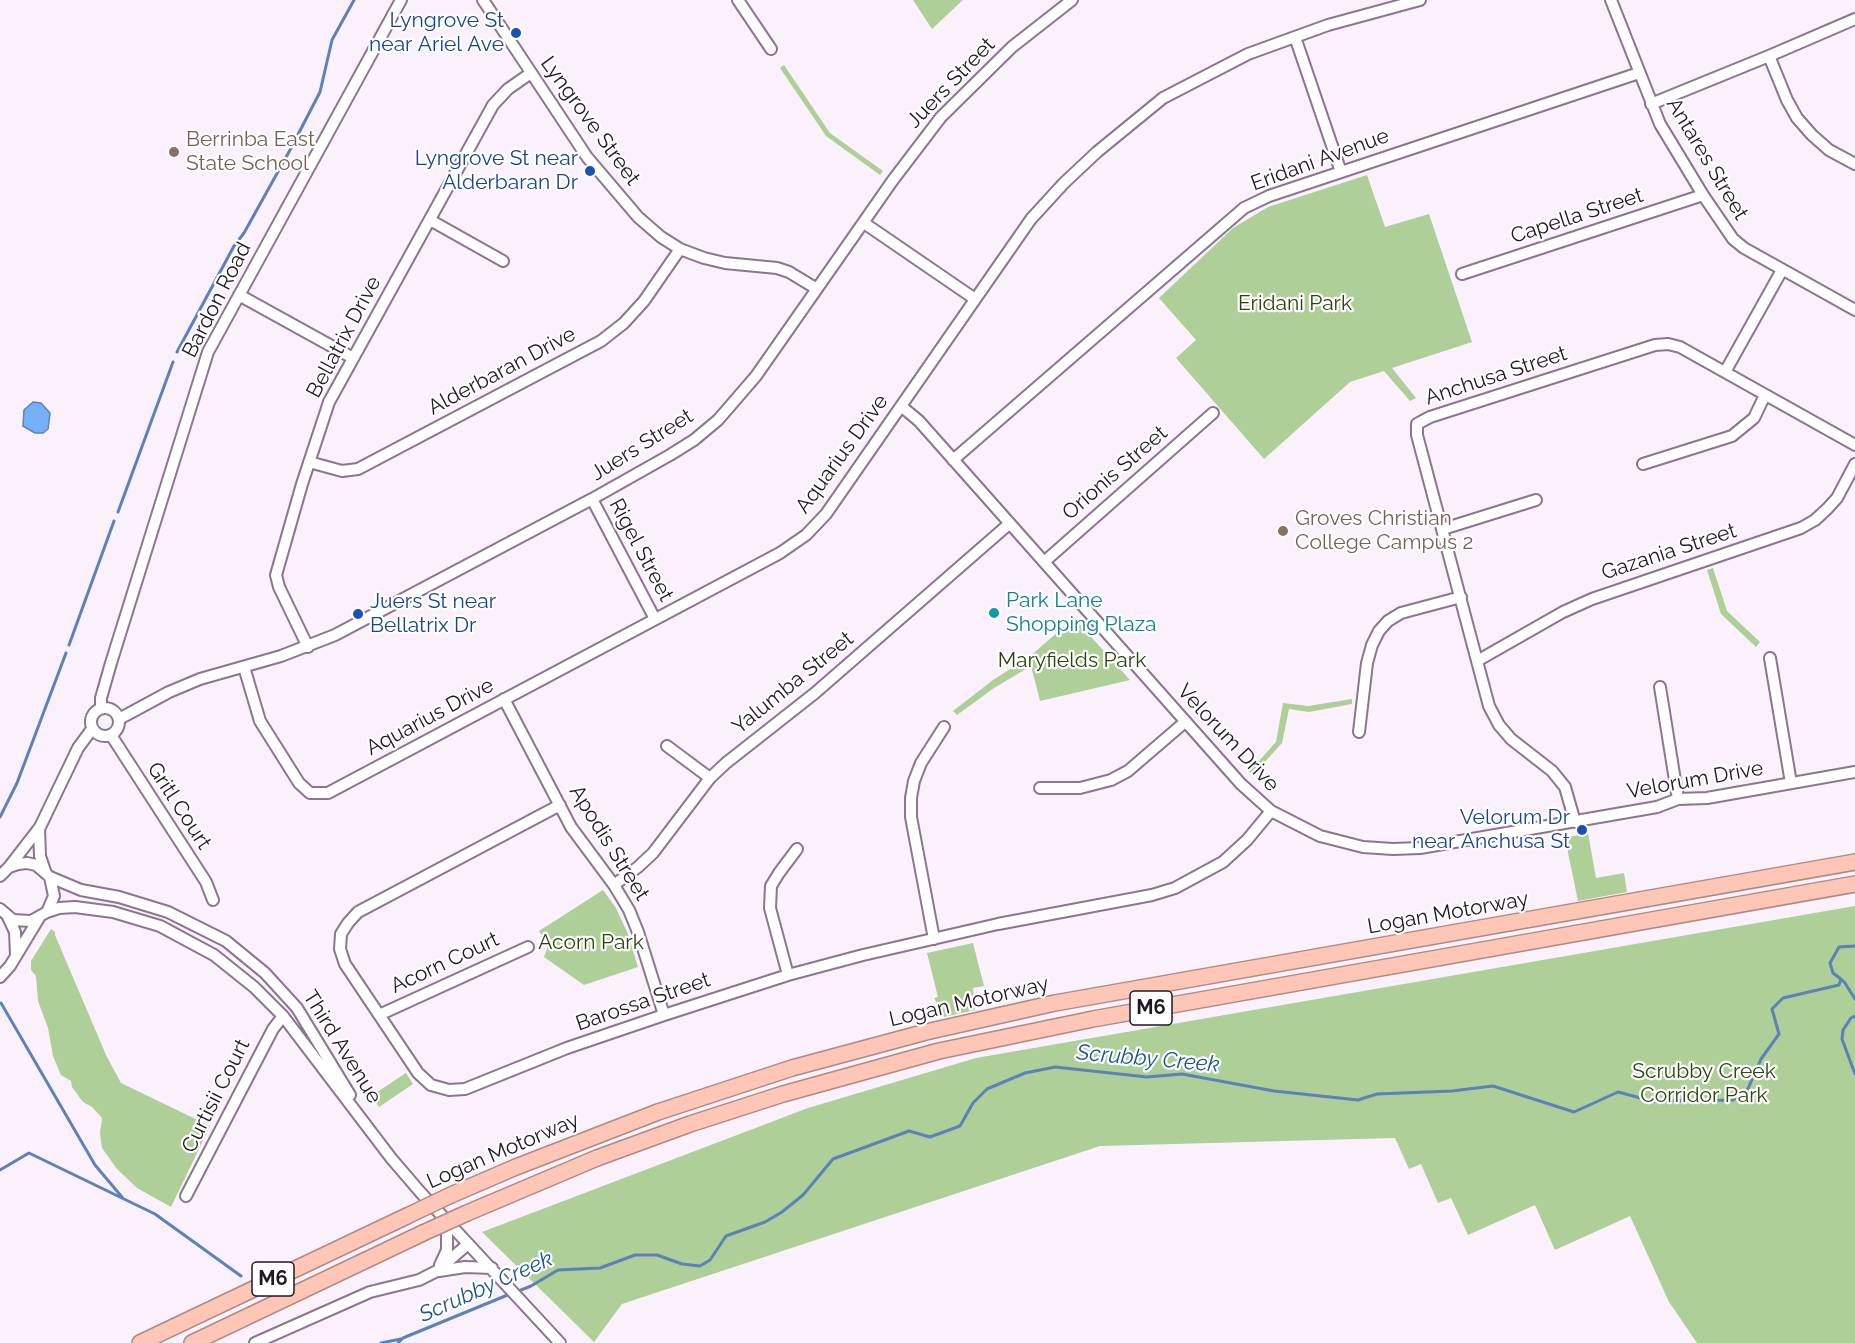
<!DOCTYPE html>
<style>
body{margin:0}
canvas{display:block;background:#faf1fc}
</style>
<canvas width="1855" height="1343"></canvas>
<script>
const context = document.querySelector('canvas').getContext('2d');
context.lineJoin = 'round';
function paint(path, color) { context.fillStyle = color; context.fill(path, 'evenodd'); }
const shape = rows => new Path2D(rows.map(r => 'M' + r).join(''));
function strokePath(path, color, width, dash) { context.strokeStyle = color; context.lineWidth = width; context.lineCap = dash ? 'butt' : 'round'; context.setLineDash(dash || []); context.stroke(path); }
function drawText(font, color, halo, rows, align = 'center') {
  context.font = font + ' Raleway,sans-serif'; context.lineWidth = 4.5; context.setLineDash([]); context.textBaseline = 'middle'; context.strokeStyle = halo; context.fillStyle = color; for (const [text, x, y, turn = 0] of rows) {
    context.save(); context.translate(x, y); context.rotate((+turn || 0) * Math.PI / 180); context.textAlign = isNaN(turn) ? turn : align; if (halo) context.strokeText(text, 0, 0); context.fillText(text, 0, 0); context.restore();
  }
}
paint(shape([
 [913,0,963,0,932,29],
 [784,65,830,133,883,171,880,175,826,136,780,68],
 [1367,175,1385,227,1429,214,1472,342,1392,368,1416,398,1410,401,1384,371,1350,382,1264,459,1176,358,1196,340,1159,298,1233,228,1268,207],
 [1713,568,1727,611,1760,642,1756,647,1721,614,1707,570],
 [1074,618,1130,680,1040,701,1031,666,994,688,957,715,953,711,993,680,1029,657],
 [1352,699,1352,704,1309,712,1289,709,1282,743,1252,776,1249,772,1276,742,1283,703,1308,706],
 [1588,833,1596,878,1624,873,1627,892,1578,901,1565,838],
 [603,890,616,908,628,934,638,967,584,985,544,957,547,949,546,942,539,931],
 [1855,906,1855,1343,1697,1343,1669,1302,1630,1216,1555,1250,1535,1205,1468,1235,1451,1198,1438,1203,1421,1164,1409,1169,1395,1138,1100,1146,622,1304,594,1342,482,1232,808,1108,976,1058],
 [51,929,55,932,55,935,106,1055,121,1083,210,1126,171,1207,137,1188,117,1169,102,1148,100,1133,102,1118,92,1107,83,1102,72,1087,71,1081,61,1075,53,1056,48,1028,38,1001,36,976,31,970,31,961],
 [973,943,984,986,973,988,975,1010,944,1017,934,998,938,997,927,953],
 [406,1073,413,1084,379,1107,371,1096]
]), '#aecf98');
const water = shape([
 [33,402,41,403,50,413,48,429,43,433,35,433,23,426,24,410,33,402]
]);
paint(water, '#76b0f9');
strokePath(water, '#5c82b8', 1.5);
strokePath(shape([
 [177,352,234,246,244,233,290,150,320,92,332,40,354,0],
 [118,512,173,362],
 [69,645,114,521],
 [0,817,17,783,66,653],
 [1841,979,1845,983,1855,999],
 [1,1003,95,1165,122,1197],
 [1855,1016,1851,1018,1843,1030,1842,1039,1855,1074],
 [0,1170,29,1153,155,1214,241,1276],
 [516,1292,531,1286,558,1270,600,1268,635,1255,657,1255,682,1264,700,1266,710,1260,726,1236,765,1222,782,1212,803,1195,833,1159,909,1131,930,1137,960,1126,973,1103,987,1089,1025,1073,1055,1067,1147,1077,1182,1074,1274,1091,1358,1100,1377,1094,1452,1091,1493,1086,1574,1112,1618,1092,1652,1101,1733,1100,1747,1091,1761,1059,1779,1034,1772,1009,1783,998,1839,985,1841,979,1833,973,1830,963,1839,947,1855,946],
 [381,1343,401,1339],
 [398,1343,403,1338,510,1294]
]), '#5c82b8', 3);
const minor = shape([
 [483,0,587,157,638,217,661,237,680,249,704,258,725,263,777,268,789,272,817,289],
 [738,0,771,49],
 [1611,0,1660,124,1703,195,1733,239,1744,248,1855,310],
 [1295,37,1341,172],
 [1769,56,1787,100,1797,118,1812,135,1829,150,1855,164],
 [1651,104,1769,56,1855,19],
 [430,220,503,261],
 [864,223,975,299],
 [1462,274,1703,195],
 [239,295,353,358],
 [1725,372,1782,270],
 [901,406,919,421,1241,784,1271,811,1320,836,1363,847,1393,849,1420,848,1657,807,1678,799,1707,798,1855,772],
 [953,460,1244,208,1269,196,1639,73],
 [309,462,342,471,358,469,601,341,624,323,644,301,680,249],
 [1643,464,1732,436,1754,418,1765,395],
 [592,499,655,619],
 [1443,529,1536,500],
 [1044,562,1213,413],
 [308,647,279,587,276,575,302,484,329,402,493,105,508,89,531,73],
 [1770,658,1791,783],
 [1477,661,1563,612,1592,599,1801,528,1815,520,1827,509,1837,498,1855,464],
 [244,667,260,721,299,783,310,793,328,793,780,553,806,535,826,514,1031,219,1064,183,1097,152,1163,98,1248,54,1328,25,1420,0],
 [1660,687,1678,799],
 [504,699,571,827,614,885,629,910,638,932,664,1015],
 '91 722a14 14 0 1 1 28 0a14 14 0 1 1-28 0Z',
 [101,708,101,698,111,663,208,352,401,0],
 [119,719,169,692,200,679,281,656,335,635,592,499,670,455,694,440,718,420,756,376,893,180,941,117,1012,47,1072,0],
 [1359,732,1367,663,1372,645,1379,631,1388,621,1401,613,1461,597],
 [111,735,206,882,213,900],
 [667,746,710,778],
 [1040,788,1080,788,1111,780,1128,771,1185,722],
 [560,805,358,912,348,923,341,934,340,949,345,964,418,1073,431,1085,449,1090,465,1089,567,1048,664,1015,788,975,863,955,998,924,1152,895,1175,888,1223,862,1247,840,1271,811],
 [1575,822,1565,787,1552,771,1511,739,1499,725,1489,706,1417,435,1417,424,1430,417,1655,345,1668,344,1680,347,1855,445],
 [39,828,40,856,45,871],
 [9,867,40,827,78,748,92,729],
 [0,876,9,867,18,864,27,863,36,865,50,877,54,896,47,912,31,921,13,920,0,909],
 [50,877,81,890,119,897,168,912,226,941,265,973,297,1008,350,1095],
 [614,885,638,867,653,853,710,778,726,763,815,693,1009,524],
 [47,912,59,908,75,907,113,912,160,926,214,955,254,987,283,1016,391,1158,421,1193,560,1343],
 [8,917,15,932,16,955],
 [934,939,911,817,911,798,914,781,921,763,944,727],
 [788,975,770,908,771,886,779,873,797,849],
 [0,977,10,966,39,918],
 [379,1015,528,947],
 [186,1196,273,1029,283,1016],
 [440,1265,447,1250,447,1223],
 [439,1271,465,1267,492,1268],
 [255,1343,370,1292,419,1280,437,1271,468,1244]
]);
const highway = shape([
 [451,1195,516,1167,658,1112,792,1068,926,1032,1055,1003,1855,862],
 [467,1213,597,1158,690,1124,783,1094,939,1051,1093,1019,1855,884],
 [140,1343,407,1216],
 [192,1343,423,1233]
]);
strokePath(minor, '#8a778f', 14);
strokePath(highway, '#af8982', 18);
strokePath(minor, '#fff', 10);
strokePath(highway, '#fdc6b6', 15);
const highwayBridge = shape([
 [407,1216,451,1195],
 [423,1233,467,1213]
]);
strokePath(highwayBridge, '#af8982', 18, []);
strokePath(highwayBridge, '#fdc6b6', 15);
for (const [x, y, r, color] of [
 [516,33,6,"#1a4fb4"],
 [174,152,6,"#8d6e63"],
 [590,171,6,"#1a4fb4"],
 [1283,531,6,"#8d6e63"],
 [994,613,6,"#0f9aa8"],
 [358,614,6,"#1a4fb4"],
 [1582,830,6,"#1a4fb4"]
]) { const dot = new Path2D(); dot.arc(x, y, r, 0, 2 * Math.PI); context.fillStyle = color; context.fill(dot); strokePath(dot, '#fff', 2); }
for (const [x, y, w] of [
 [1151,1008,42],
 [273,1279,42]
]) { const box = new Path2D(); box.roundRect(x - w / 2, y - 17, w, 34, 4.5); context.fillStyle = '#fff'; context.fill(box); strokePath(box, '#1f1721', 1.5); }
drawText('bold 20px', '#1f1721', null, [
 ["M6",1151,1008],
 ["M6",273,1279]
]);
drawText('21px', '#164399', '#fff', [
 ["Lyngrove St",504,21],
 ["near Ariel Ave",504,45],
 ["Lyngrove St near",578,159],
 ["Alderbaran Dr",578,183],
 ["Juers St near",370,602,"left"],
 ["Bellatrix Dr",370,626,"left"],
 ["Velorum Dr",1570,818],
 ["near Anchusa St",1570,842]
], 'right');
drawText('21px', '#1f1721', '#fff', [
 ["Juers Street",951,83,-46],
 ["Lyngrove Street",590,121,54],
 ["Antares Street",1707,159,59],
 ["Eridani Avenue",1320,160,-20],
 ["Capella Street",1577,216,-18],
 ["Bardon Road",217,300,-63],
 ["Bellatrix Drive",344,337,-62],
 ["Alderbaran Drive",502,371,-28],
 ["Anchusa Street",1496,376,-18],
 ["Juers Street",642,445,-32],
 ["Aquarius Drive",842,454,-54],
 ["Orionis Street",1115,473,-41],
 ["Rigel Street",641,550,62],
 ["Gazania Street",1669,552,-18],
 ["Yalumba Street",793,683,-39],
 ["Aquarius Drive",430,717,-28],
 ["Velorum Drive",1228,738,47],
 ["Velorum Drive",1695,780,-10],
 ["Gritl Court",179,806,57],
 ["Apodis Street",609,843,58],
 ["Logan Motorway",1448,913,-10],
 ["Acorn Court",445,963,-25],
 ["Barossa Street",643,1002,-19],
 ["Logan Motorway",969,1002,-13],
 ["Third Avenue",342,1047,58],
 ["Curtisii Court",216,1096,-63],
 ["Logan Motorway",503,1151,-23]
]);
drawText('21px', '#785e54', '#fff', [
 ["Berrinba East",186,140],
 ["State School",186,164],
 ["Groves Christian",1295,519],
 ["College Campus 2",1295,543]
], 'left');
drawText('21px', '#28460c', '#fff', [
 ["Eridani Park",1295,304],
 ["Maryfields Park",1072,661],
 ["Acorn Park",591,943],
 ["Scrubby Creek",1704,1072],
 ["Corridor Park",1704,1096]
]);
drawText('21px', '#0d838f', '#fff', [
 ["Park Lane",1006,601],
 ["Shopping Plaza",1006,625]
], 'left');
drawText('italic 22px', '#1b5394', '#fff', [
 ["Scrubby Creek",1148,1059,5],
 ["Scrubby Creek",486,1287,-24]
]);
</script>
